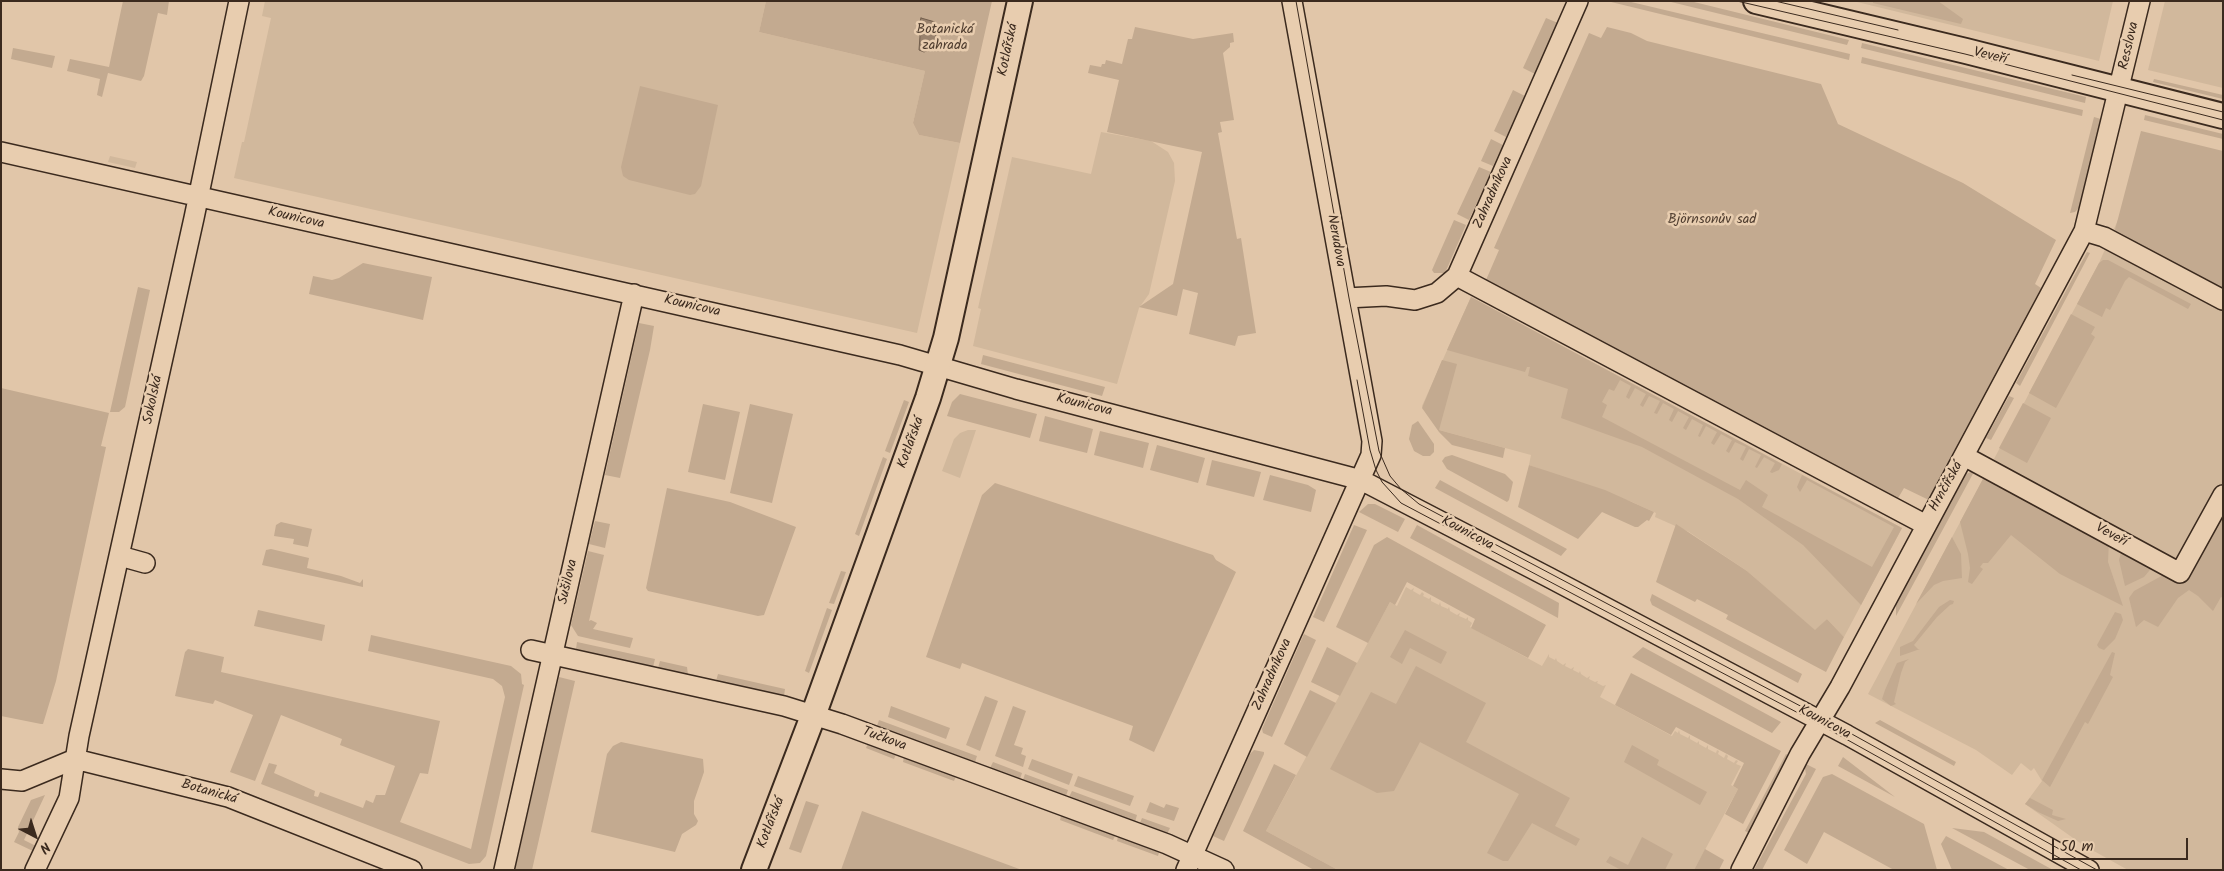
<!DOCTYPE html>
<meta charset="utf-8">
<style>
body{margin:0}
#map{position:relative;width:2224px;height:871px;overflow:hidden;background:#e1c6a9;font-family:Kalam,sans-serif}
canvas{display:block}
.frame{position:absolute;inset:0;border:2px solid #3b2a1e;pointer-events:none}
.north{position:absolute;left:10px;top:811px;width:50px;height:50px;-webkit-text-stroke:4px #e8cdaf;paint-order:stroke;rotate:140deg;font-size:14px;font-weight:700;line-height:20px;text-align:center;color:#3b2a1e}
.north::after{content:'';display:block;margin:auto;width:18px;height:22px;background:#3b2a1e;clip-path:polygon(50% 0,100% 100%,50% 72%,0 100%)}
.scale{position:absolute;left:2052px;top:838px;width:136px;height:22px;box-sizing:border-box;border:2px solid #3b2a1e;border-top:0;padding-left:6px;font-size:15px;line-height:18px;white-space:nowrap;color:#3b2a1e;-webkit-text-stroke:4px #e8cdaf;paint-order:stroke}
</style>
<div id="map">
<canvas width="2224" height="871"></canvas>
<div class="frame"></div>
<div class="north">N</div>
<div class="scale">50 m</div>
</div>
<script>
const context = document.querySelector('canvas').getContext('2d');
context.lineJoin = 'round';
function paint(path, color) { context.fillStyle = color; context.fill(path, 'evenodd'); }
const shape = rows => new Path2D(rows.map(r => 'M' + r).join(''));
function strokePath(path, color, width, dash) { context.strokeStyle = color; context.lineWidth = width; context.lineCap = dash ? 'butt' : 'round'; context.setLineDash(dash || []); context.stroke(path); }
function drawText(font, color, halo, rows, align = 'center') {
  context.font = font + ' Kalam,sans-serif'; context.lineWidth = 5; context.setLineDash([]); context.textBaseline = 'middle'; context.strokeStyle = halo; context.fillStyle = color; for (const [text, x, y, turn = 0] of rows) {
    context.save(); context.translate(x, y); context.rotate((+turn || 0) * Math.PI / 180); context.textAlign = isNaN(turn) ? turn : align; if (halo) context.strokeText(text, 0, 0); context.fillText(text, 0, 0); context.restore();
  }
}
paint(shape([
 [265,1,766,1,759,32,925,71,913,123,919,135,960,143,917,333,234,178,242,142,244,142,271,18,262,16],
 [1853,1,2113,1,2099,61],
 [2165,1,2223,1,2223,88,2148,70],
 [1101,132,1151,141,1168,152,1174,163,1175,181,1149,294,1139,308,1117,384,973,346,981,309,978,308,1012,157,1091,174],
 [110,156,137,162,135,168,108,162],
 [2121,213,2223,254,2223,870,2128,870,2083,845,2025,804,2042,781,2034,768,2031,771,2021,763,2012,775,1976,750,1868,694,2099,263],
 [1471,297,1902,528,1844,637,1827,619,1815,631,1747,571,1689,532,1655,517,1656,513,1632,502,1529,465,1531,455,1439,430,1422,406],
 [968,430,976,430,960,478,942,471,954,439,960,433],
 [1406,587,1411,590,1414,588,1413,591,1420,595,1422,592,1424,594,1423,596,1429,599,1431,597,1431,601,1439,605,1440,602,1441,606,1448,609,1449,607,1450,611,1457,615,1460,613,1459,616,1466,619,1468,617,1468,620,1472,623,1470,627,1542,666,1549,654,1549,657,1555,660,1556,658,1557,661,1563,665,1566,663,1565,666,1571,669,1574,667,1573,670,1579,673,1580,671,1581,674,1587,678,1590,676,1589,679,1595,682,1598,681,1597,683,1603,686,1606,685,1600,697,1672,736,1675,731,1678,733,1679,730,1680,734,1688,738,1690,735,1690,739,1697,743,1699,741,1699,744,1706,748,1708,745,1708,749,1716,753,1717,750,1719,751,1718,754,1724,758,1726,754,1728,756,1727,759,1734,763,1736,760,1738,761,1736,764,1741,766,1731,785,1738,789,1694,870,1338,870,1266,831,1390,602,1397,606]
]), '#d1b89c');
paint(shape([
 [123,1,169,1,167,15,158,13,144,76,141,81,108,73,102,97,97,95,100,79,67,71,70,59,109,67],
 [766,1,992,1,960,143,919,135,913,123,925,71,759,32],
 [1607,1,1627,1,1850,54,1849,60],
 [1667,1,1690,1,1849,40,1847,45],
 [1873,1,1938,1,1963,19,1961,24,1873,3],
 [1546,18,1558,23,1535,74,1523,68],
 [1135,27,1193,39,1233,33,1234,42,1230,43,1230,47,1223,53,1234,120,1220,122,1222,132,1218,133,1237,239,1241,238,1256,333,1238,336,1235,346,1189,334,1198,293,1183,289,1177,316,1139,307,1173,284,1202,152,1107,132,1119,80,1088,73,1090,65,1101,67,1102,64,1105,64,1106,60,1122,64,1128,39,1132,39],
 [1607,27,1631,33,1647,41,1821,84,1838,124,1963,183,2056,240,2035,284,2041,288,1935,486,1937,489,1931,501,1904,488,1897,500,1486,280,1499,250,1494,248,1589,33,1601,38],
 [1862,43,2086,97,2085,103,1861,48],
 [13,48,55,56,52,68,11,59],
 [1862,57,2083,110,2082,116,1861,63],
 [2154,79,2223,95,2223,99,2153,82],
 [640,86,718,105,701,186,695,194,690,195,629,180,623,176,621,167],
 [1513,90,1525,96,1506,137,1494,131],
 [2145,115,2223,134,2223,139,2144,120],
 [2094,117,2101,119,2079,208,2075,212,2070,213],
 [2141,131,2223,151,2223,289,2115,230],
 [1491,139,1503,145,1493,166,1481,161],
 [1479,167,1491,172,1469,220,1457,214],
 [1454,220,1466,225,1445,273,1434,273,1432,270],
 [2087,252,2090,253,2020,386,2016,383],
 [2103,260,2108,260,2191,304,2188,309,2129,277,2125,281,2110,310,2106,308,2102,317,2077,304,2099,263],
 [363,263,432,277,423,320,309,294,313,276,332,280,339,278],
 [138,287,150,290,125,407,119,412,110,412],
 [1471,297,1782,464,1779,470,1772,473,1770,472,1775,463,1764,457,1757,468,1755,467,1761,455,1749,449,1743,461,1740,459,1746,447,1735,442,1729,453,1726,451,1732,440,1721,434,1714,445,1711,443,1717,432,1706,426,1700,437,1698,436,1703,425,1692,419,1686,430,1683,428,1689,417,1678,411,1672,422,1669,420,1674,409,1663,403,1657,414,1654,413,1660,401,1649,396,1643,407,1640,405,1646,394,1635,388,1629,399,1626,397,1631,386,1620,380,1614,391,1609,389,1602,402,1607,405,1602,417,1740,490,1746,480,1768,495,1762,507,1872,567,1894,527,1807,480,1800,492,1797,487,1802,475,1902,528,1861,605,1803,545,1738,499,1642,447,1561,418,1568,389,1528,376,1530,367,1527,367,1525,372,1447,350],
 [2071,314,2095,327,2091,334,2095,337,2056,408,2029,393],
 [639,323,654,326,650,350,620,478,605,475],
 [983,355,1105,387,1102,396,981,364],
 [1442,360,1457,364,1439,430,1505,448,1503,458,1452,445,1439,432,1422,408],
 [1,388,109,413,101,446,106,447,56,681,43,724,41,724,1,716],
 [960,394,1037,414,1030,438,947,416,952,402],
 [2009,396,2014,398,1991,440,1986,438],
 [904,400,909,402,890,453,885,451],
 [2023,403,2051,418,2027,463,1999,448],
 [703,404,740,412,725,480,688,472],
 [750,404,793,414,772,503,730,493],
 [1045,416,1093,429,1087,453,1039,441],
 [1418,421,1434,444,1434,452,1430,456,1423,456,1414,451,1409,439,1412,425],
 [1100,431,1149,443,1143,468,1094,455],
 [1157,445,1205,458,1198,483,1150,470],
 [1452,455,1505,474,1513,482,1509,500,1507,502,1447,469,1442,461,1445,457],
 [883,457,887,459,859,536,855,534],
 [1212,460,1261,472,1254,497,1206,485],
 [1529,465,1605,490,1654,512,1649,521,1647,520,1638,527,1635,527,1602,512,1578,539,1518,507],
 [1975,470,1896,616,1896,604,1960,483,1966,474],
 [1270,475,1308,485,1316,490,1311,512,1263,500],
 [1985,475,2109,541,2108,562,2123,606,2060,574,2011,535,1988,563,1983,563,1980,567,1983,569,1972,584,1968,582,1970,568,1968,554,1960,522],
 [1440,480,1567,549,1561,556,1550,550,1435,488],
 [995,483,1213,555,1216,560,1236,572,1154,752,1129,740,1133,726,962,663,960,669,926,657,982,495],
 [667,488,730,502,796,527,764,615,758,616,648,591,646,588],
 [1368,504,1375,504,1405,519,1398,532,1359,512],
 [2223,512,2223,598,2221,597,2213,611,2198,596,2189,590,2178,598,2158,627,2144,620,2136,627,2129,598,2134,591,2167,573,2185,581],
 [595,521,610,524,605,548,589,544],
 [281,522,312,529,308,547,293,544,294,539,274,536,276,525],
 [1676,524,1747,571,1815,630,1827,619,1844,637,1826,672,1726,619,1728,615,1697,599,1695,602,1656,582],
 [1354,525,1367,530,1324,622,1313,617],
 [1417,525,1559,603,1558,618,1410,538],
 [1387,537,1546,625,1528,658,1471,628,1475,619,1407,582,1395,605,1390,602,1368,643,1336,627,1374,545],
 [1952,537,1961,554,1962,578,1943,581,1934,585,1916,604],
 [271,549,309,558,307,568,341,576,360,583,363,579,363,587,262,565,266,550],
 [2122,549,2154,565,2144,577,2125,586,2119,560],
 [588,551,604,555,589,621,591,620,597,623,593,629,633,638,630,648,578,636,571,625],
 [841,571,846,572,834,604,829,603],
 [1652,594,1802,674,1798,683,1652,605,1650,600],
 [1950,600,1954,601,1953,604,1950,605,1937,617,1914,645,1918,649,1920,649,1900,656,1900,647,1913,641,1939,607],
 [827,608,832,610,809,673,805,671],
 [258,610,325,625,322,641,254,626],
 [2115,612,2121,614,2123,620,2115,639,2104,650,2099,648,2097,645],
 [1405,630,1447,652,1441,664,1410,648,1402,664,1390,657],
 [1304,634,1316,640,1272,737,1263,733,1262,729],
 [371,635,511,666,521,674,522,684,524,685,486,856,480,863,469,864,261,784,269,763,277,765,274,773,315,791,314,796,318,797,320,792,363,808,366,800,373,803,376,795,385,795,395,766,340,745,342,739,281,715,255,781,230,772,253,715,215,700,213,704,175,696,185,652,188,649,224,657,221,672,440,721,428,774,420,773,400,822,471,849,505,697,502,686,493,679,368,651],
 [577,642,655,659,653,667,576,649],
 [1327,647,1357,663,1340,696,1311,682],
 [1643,647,1781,722,1772,733,1632,657],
 [2112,652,2115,653,2110,675,2113,677,2088,724,2085,722,2050,787,2042,780],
 [1909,659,1905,662,1901,673,1894,702,1896,704,1891,706,1882,699,1885,690,1897,663],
 [660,661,687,667,688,675,658,668],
 [1416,666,1486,703,1466,742,1570,798,1555,826,1580,839,1576,846,1532,823,1508,861,1503,861,1487,853,1519,794,1420,742,1394,791,1377,793,1330,769,1371,692,1396,704],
 [1631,673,1781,751,1743,824,1725,814,1738,789,1733,786,1744,763,1676,727,1671,735,1615,705],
 [718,674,785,689,784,696,716,681],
 [559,677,575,681,557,760,532,870,515,870],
 [1310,690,1336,703,1307,757,1284,744],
 [985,696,998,701,980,751,966,745],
 [891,706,950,728,946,739,888,717],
 [1013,706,1026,711,1014,745,1023,748,1021,754,1026,756,1023,767,995,756],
 [879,720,977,756,975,762,877,726],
 [1880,720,1956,762,1954,766,1875,723],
 [621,742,703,759,704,772,694,801,694,814,698,821,696,825,682,834,675,852,591,832,607,754,613,746],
 [868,743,896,754,894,759,866,748],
 [1632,745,1659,760,1657,765,1707,792,1700,805,1624,762],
 [1254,750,1264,752,1264,754,1224,841,1213,836,1250,754],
 [1786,754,1789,756,1749,833,1745,831],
 [904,757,956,776,954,781,903,762],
 [1843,757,1895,797,1838,766],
 [1032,759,1073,774,1069,785,1028,769],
 [993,762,1022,773,1020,779,990,768],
 [1804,763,1816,769,1762,870,1754,870,1806,774],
 [1274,764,1296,775,1266,831,1338,870,1314,870,1243,831],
 [1025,774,1068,790,1066,796,1023,780],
 [1832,774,1924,824,1937,870,1894,870,1824,832,1807,864,1784,850,1823,777],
 [1078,776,1134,796,1130,806,1074,786],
 [1072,791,1137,815,1135,822,1069,797],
 [45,795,24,840,38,847,35,852,14,842,19,832,18,827,31,800],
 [2030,798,2053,810,2052,815,2066,819,2058,821,2038,812,2025,804],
 [806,801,819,805,801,853,789,849],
 [1150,802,1164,808,1166,804,1179,808,1174,821,1146,812],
 [862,811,1022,870,841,870],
 [1061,816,1115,836,1113,840,1060,820],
 [1142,818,1170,828,1167,834,1140,823],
 [1952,828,1984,832,2053,870,2030,870],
 [1946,836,2009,870,1952,870,1941,844],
 [1118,837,1159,852,1158,856,1117,841],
 [1642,837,1673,854,1665,870,1621,870,1606,862,1610,856,1628,865],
 [1705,849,1724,860,1719,870,1694,870]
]), '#c3aa90');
const water = shape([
 [921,18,935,22,937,25,934,31,937,39,933,48,924,52,919,50,920,36,917,32,921,18]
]);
paint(water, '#99826d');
strokePath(water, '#735f4d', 1);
const minor = shape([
 [1,152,900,355,1016,389,1361,480,1550,578,1847,735,2089,870],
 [2084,231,2104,237,2223,300],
 [1457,276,1926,525],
 [1346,298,1386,296,1415,300,1437,293,1457,276,1578,1],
 [1964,456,2180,573,2223,495],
 [120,556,145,563],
 [531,650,784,706,842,724,1167,844,1224,870],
 [1,779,22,781,75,759,228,797,412,870],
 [35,870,69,798,79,736,194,218,239,1],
 [504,870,634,294],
 [1186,870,1371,455,1372,441,1292,1],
 [1741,870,1800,754,1840,687,2084,231,2140,1]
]);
const major = shape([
 [1756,1,1966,51,2223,116],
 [754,870,813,716,928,398,946,338,1020,1]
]);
strokePath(minor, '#3b2a1e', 22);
strokePath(major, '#3b2a1e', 28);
strokePath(minor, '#e8cdaf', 19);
strokePath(major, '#e8cdaf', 24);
strokePath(shape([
 [1296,1,1349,298,1379,451,1390,476,1401,489,1419,504,1823,718,2097,870],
 [1737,1,1965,54,2223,120],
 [1775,1,1898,30],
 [2072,75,2223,112],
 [1357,380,1370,450,1376,470,1382,482,1401,503,1819,724,2081,870]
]), '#3b2a1e', 1);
drawText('14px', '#4f3d2f', '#e8cdaf', [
 ["Botanická",945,31],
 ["zahrada",945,47],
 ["Björnsonův sad",1712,221]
]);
drawText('14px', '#3b2a1e', '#e8cdaf', [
 ["Resslova",2130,46,-77],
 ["Kotlářská",1009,50,-78],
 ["Veveří",1990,57,14],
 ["Zahradníkova",1494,193,-66],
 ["Kounicova",296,219,13],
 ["Nerudova",1335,241,80],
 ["Kounicova",692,307,13],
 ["Sokolská",154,400,-78],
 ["Kounicova",1084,406,14],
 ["Kotlářská",912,443,-70],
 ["Hrnčířská",1947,487,-61],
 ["Kounicova",1467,534,28],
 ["Veveří",2111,536,29],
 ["Sušilova",569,582,-77],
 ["Zahradníkova",1273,675,-66],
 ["Kounicova",1824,723,28],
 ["Tučkova",884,740,20],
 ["Botanická",209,793,16],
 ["Kotlářská",772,823,-69]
]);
</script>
